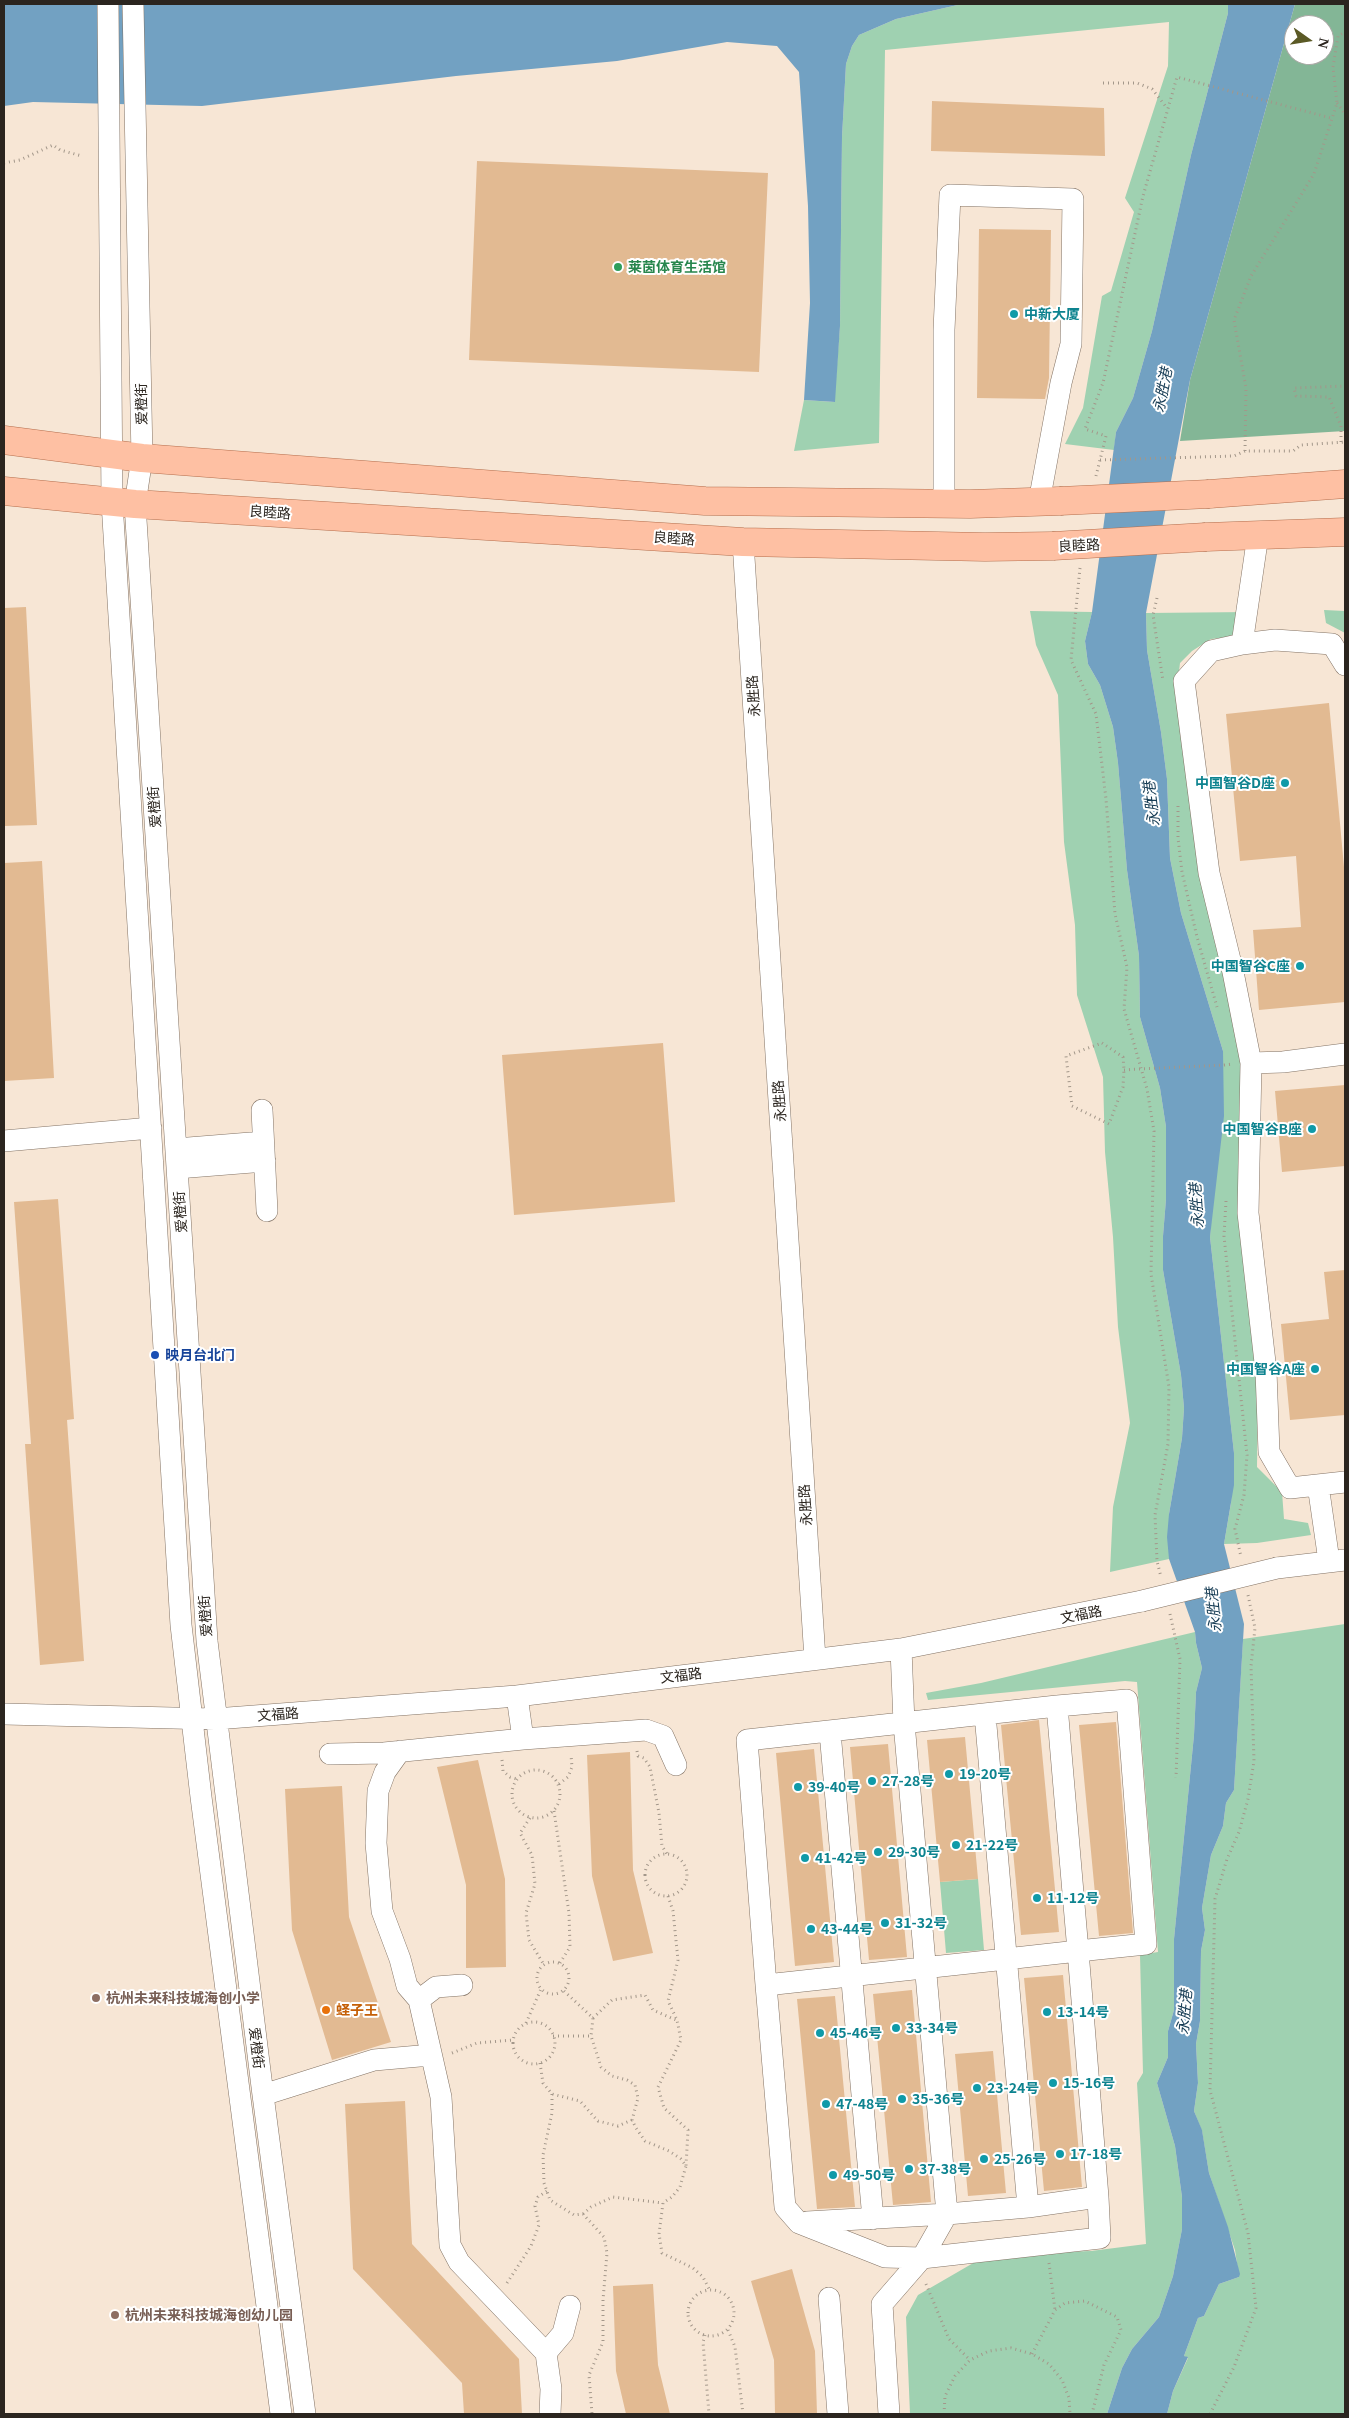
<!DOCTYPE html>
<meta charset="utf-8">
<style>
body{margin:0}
#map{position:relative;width:1349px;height:2418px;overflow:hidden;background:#f7e6d5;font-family:Georgia,serif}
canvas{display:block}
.frame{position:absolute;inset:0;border:5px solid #2b251f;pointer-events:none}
.north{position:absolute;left:1284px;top:15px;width:50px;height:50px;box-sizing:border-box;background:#fff;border:1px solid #aaa8a5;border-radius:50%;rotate:103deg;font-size:14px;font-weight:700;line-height:20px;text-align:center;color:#2b251f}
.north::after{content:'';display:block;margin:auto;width:18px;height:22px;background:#5b5a26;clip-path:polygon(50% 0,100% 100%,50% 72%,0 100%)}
</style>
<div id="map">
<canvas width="1349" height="2418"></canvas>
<div class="frame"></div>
<div class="north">N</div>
</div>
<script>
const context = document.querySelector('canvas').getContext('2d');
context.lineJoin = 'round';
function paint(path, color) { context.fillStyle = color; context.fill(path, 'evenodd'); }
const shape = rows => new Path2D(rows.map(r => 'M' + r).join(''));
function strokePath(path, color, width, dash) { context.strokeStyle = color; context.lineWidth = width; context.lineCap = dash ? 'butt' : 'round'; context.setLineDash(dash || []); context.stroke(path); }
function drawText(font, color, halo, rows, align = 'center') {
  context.font = font + ' Georgia,"Noto Sans SC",serif'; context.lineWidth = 4; context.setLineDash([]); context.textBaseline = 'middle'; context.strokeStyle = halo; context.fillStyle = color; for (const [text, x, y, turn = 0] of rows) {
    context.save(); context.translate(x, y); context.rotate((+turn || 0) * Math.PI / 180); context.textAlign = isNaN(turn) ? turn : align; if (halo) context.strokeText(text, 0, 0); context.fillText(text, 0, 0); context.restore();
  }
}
paint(shape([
 [962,4,1228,4,1228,13,1191,155,1152,331,1133,398,1116,432,1114,450,1065,444,1083,408,1102,296,1111,291,1134,212,1125,198,1168,66,1169,22,885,50,879,443,794,451,804,400,834,402,840,326,842,137,846,64,852,46,859,35,896,19],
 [1324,610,1345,611,1345,633,1326,623],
 [1030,611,1092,612,1085,641,1088,664,1100,685,1113,727,1118,763,1127,870,1139,956,1140,1017,1160,1088,1166,1127,1166,1199,1163,1236,1163,1270,1181,1375,1184,1408,1182,1438,1169,1514,1169,1559,1110,1572,1113,1507,1130,1423,1118,1327,1113,1237,1105,1152,1103,1077,1077,995,1075,925,1064,842,1058,695,1036,645],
 [1250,612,1249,635,1211,639,1192,651,1180,663,1176,696,1247,1076,1258,1388,1257,1467,1282,1492,1284,1519,1308,1523,1311,1535,1257,1543,1224,1544,1231,1503,1234,1453,1210,1237,1223,1051,1181,913,1170,858,1167,779,1161,732,1147,650,1146,613],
 [1345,1624,1345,2414,1167,2414,1173,2391,1188,2358,1184,2356,1198,2318,1204,2316,1219,2284,1239,2277,1235,2250,1209,2173,1202,2131,1194,2111,1198,2083,1196,2044,1200,2021,1201,1951,1205,1930,1202,1908,1211,1855,1223,1826,1226,1803,1234,1790,1243,1639],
 [1195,1632,1196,1643,1202,1668,1196,1692,1194,1735,1174,1939,1174,2010,1168,2031,1168,2057,1157,2083,1175,2146,1182,2197,1182,2229,1173,2276,1159,2317,1132,2349,1122,2368,1107,2414,910,2414,906,2317,918,2295,975,2262,1005,2254,1091,2251,1146,2244,1137,2083,1143,2073,1140,1955,1158,1952,1137,1682,1125,1681,928,1700,926,1693,981,1683],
 [978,1879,984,1950,946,1953,940,1882]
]), '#9fd1b1');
paint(shape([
 [1295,4,1345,4,1345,431,1180,441,1190,380],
 [1294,25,1324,25,1324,55,1294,55]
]), '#83b696');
paint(shape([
 [4,4,962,4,896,19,859,35,852,46,846,64,842,137,840,326,835,402,804,400,810,303,808,206,799,72,777,46,727,42,617,61,456,76,202,106,33,102,4,106],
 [1228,4,1295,4,1190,380,1146,613,1147,650,1161,732,1167,779,1170,858,1181,913,1223,1051,1224,1116,1210,1237,1234,1453,1234,1485,1224,1544,1244,1624,1234,1790,1226,1803,1223,1826,1211,1855,1202,1908,1205,1930,1201,1951,1200,2021,1196,2044,1198,2083,1194,2111,1202,2130,1209,2173,1228,2227,1240,2274,1239,2277,1219,2284,1204,2316,1198,2318,1184,2356,1188,2357,1173,2391,1167,2414,1107,2414,1122,2368,1132,2349,1159,2317,1173,2276,1182,2229,1182,2197,1175,2146,1157,2083,1168,2057,1168,2031,1174,2010,1174,1939,1194,1735,1196,1692,1202,1668,1196,1643,1195,1632,1169,1559,1167,1537,1169,1514,1182,1438,1184,1408,1181,1375,1163,1270,1163,1236,1166,1199,1166,1127,1160,1088,1140,1017,1139,956,1127,870,1118,763,1113,727,1100,685,1088,664,1085,641,1092,612,1116,432,1133,398,1152,331,1191,155,1228,13]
]), '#72a1c2');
paint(shape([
 [932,101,1104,108,1105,156,931,151],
 [477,161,768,173,759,372,469,360],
 [979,229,1051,230,1049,378,1045,399,977,398],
 [26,607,37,825,4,826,4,608],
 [1329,703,1345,878,1345,1002,1259,1010,1253,930,1301,927,1296,856,1240,861,1226,714],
 [42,861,54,1078,4,1081,4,863],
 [663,1043,675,1202,514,1215,502,1055],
 [1345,1085,1345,1166,1282,1172,1275,1091],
 [58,1199,74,1419,67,1420,84,1661,40,1665,25,1444,31,1444,14,1202],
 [1345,1270,1345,1415,1290,1420,1281,1324,1329,1319,1324,1272],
 [1039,1720,1059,1932,1021,1935,1001,1725],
 [1116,1722,1133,1933,1099,1936,1079,1725],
 [965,1737,978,1879,940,1882,927,1740],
 [888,1744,907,1957,869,1960,850,1747],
 [814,1749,834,1962,795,1966,776,1753],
 [630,1752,633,1870,653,1953,613,1961,592,1876,587,1755],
 [478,1760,505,1879,506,1967,466,1968,466,1885,437,1767],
 [342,1786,349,1917,391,2042,332,2060,292,1930,285,1789],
 [1063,1975,1082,2187,1044,2191,1024,1978],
 [912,1990,931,2202,893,2205,873,1994],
 [835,1996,855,2207,817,2209,797,1999],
 [993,2051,1006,2193,968,2196,955,2054],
 [405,2101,412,2244,519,2359,522,2414,464,2414,462,2383,353,2269,345,2104],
 [792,2269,815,2351,817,2414,775,2414,774,2360,751,2281],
 [653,2284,658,2365,670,2414,626,2414,616,2371,613,2286]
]), '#e2ba92');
const minor = shape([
 [108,4,112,502,181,1625,201,1797,281,2414],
 [133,4,142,458,135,504,207,1641,263,2095,305,2414],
 [944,504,944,330,950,195,1073,199,1071,344,1061,383,1039,502],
 [743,542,815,1659],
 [1242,644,1258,535],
 [1345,665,1332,644,1275,640,1242,644,1211,651,1184,681,1209,873,1233,972,1251,1063,1248,1213,1266,1371,1269,1452,1290,1488,1345,1482],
 [1251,1063,1283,1062,1345,1054],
 [262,1110,267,1211],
 [4,1141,151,1128],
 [176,1149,263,1142],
 [177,1168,265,1161],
 [1318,1485,1329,1561],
 [1277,1568,1345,1560],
 [517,1696,523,1739,646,1730,663,1736,676,1765],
 [4,1714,215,1719,517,1696,901,1649,1142,1601],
 [985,1714,1028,2207],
 [830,1732,873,2219],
 [400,1751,385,1772,378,1791,376,1843,382,1911,400,1959,407,1986,419,2000,441,2097,450,2245,459,2262,546,2353,551,2389,550,2414],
 [330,1754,384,1753,523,1739],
 [766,1985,1006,1959,1078,1951,1146,1944,1127,1700,1057,1706,747,1740,766,1985,785,2207,799,2223,885,2257,922,2258,1100,2238,1098,2197,1078,1951,1057,1706],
 [419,2000,436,1987,462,1985],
 [263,2095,374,2060,431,2055],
 [807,2222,947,2214,904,1723,901,1649],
 [829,2298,838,2414],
 [546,2353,563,2333,570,2306],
 [889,2414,882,2304,922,2258,947,2214,1028,2207,1098,2197]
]);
const major = shape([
 [4,440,142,458,705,501,970,504,1060,501],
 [4,491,135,504,743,542,985,547,1053,546],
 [1209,494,1345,484],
 [1206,537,1345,532]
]);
strokePath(minor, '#837365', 22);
strokePath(major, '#b46e4d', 29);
strokePath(shape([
 [1103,83,1137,83,1152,89,1167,108],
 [1337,103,1345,114],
 [4,163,20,160,53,145,60,150,82,156],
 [1341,442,1341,426,1329,397,1296,396,1294,388,1345,386],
 [1245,451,1246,388,1234,320,1251,276,1314,174,1337,103,1333,67,1338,36,1345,32],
 [1100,460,1234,456,1245,451,1293,451,1301,445,1345,442],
 [1096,476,1106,436,1085,429,1103,383,1143,196,1177,77,1331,118],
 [1080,568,1071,660,1096,714,1106,799,1115,914,1127,967,1124,1009,1147,1089,1154,1131,1151,1274,1169,1387,1168,1444,1155,1515,1157,1561,1161,1577],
 [1157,598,1153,615,1163,681],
 [1178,806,1178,838,1182,872,1197,937,1217,1007],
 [1102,1043,1123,1057,1124,1070,1123,1087,1109,1124,1072,1106,1066,1056,1102,1043],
 [1224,1065,1233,1064],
 [1124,1070,1139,1069],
 [1226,1201,1224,1236,1247,1455,1244,1495,1235,1529,1241,1557],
 [1170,1614,1180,1659,1176,1778],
 [637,1751,638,1756,644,1758,650,1767,659,1813,662,1846,667,1854],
 [502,1760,503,1771,510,1777,517,1779],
 '512 1794a24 24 0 1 1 48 0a24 24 0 1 1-48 0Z',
 [559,1784,568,1777,572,1767,571,1755],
 [554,1811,569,1913,570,1947,560,1963],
 [530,1818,520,1833,532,1855,535,1884,526,1913,529,1940,544,1965],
 '645 1875a21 21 0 1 1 42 0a21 21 0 1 1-42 0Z',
 [668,1896,673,1911,678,1960,668,2001,677,2020,681,2040,658,2087,664,2108,688,2130,686,2166],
 '537 1978a16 16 0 1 1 32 0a16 16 0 1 1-32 0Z',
 [564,1991,593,2018,591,2036,601,2067,612,2076,627,2080,635,2085,638,2098,632,2120,636,2128,645,2141,669,2151,681,2159,686,2166,680,2187,672,2197,663,2203,659,2234,662,2253,693,2268,703,2277,709,2289],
 [593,2018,612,2000,645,1995,653,2010,676,2020],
 '513 2043a21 21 0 1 1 42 0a21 21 0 1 1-42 0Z',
 [526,2023,541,1989],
 [553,2036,591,2036],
 [452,2053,477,2043,513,2040],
 [540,2063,543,2083,552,2094,580,2101,598,2121,618,2126,632,2120],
 [552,2094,552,2113,543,2155,544,2183,550,2200,574,2215,583,2214,604,2237,607,2253,603,2300,603,2342,589,2375,592,2414],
 [583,2214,591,2207,613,2197,663,2203],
 [1049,2263,1055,2310],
 [507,2283,531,2246,539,2225,535,2206,538,2197,547,2191],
 [926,2284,949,2339,970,2360],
 '688 2313a23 23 0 1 1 46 0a23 23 0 1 1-46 0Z',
 [728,2330,735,2347,743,2414],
 [705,2335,703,2342,709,2414],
 [1032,2354,1055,2310,1065,2303,1085,2301,1117,2317,1121,2330,1104,2365,1092,2414],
 [944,2414,945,2396,955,2376,970,2360,989,2351,1011,2348,1032,2354,1049,2364,1062,2380,1069,2398,1070,2414],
 [1210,2414,1234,2367,1256,2308,1248,2233,1210,2090,1215,1899,1227,1859,1239,1832,1248,1799,1254,1761,1251,1666,1255,1628,1248,1595]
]), '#a3978a', 3, [1, 4]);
strokePath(minor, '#fff', 21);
strokePath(major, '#fec0a3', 28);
const minorBridge = shape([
 [1142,1601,1277,1568]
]);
const majorBridge = shape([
 [1060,501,1209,494],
 [1053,546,1206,537]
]);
strokePath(minorBridge, '#837365', 22, []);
strokePath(majorBridge, '#b46e4d', 29, []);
strokePath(shape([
 [1139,1069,1224,1065]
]), '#a3978a', 3, [1, 4]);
strokePath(minorBridge, '#fff', 21);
strokePath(majorBridge, '#fec0a3', 28);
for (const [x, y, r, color] of [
 [618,267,5,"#2e9e5b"],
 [1014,314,5,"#0f9aa8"],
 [1285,783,5,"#0f9aa8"],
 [1300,966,5,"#0f9aa8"],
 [1312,1129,5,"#0f9aa8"],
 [155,1355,5,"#1a4fb4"],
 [1315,1369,5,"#0f9aa8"],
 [949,1774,5,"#0f9aa8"],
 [872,1781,5,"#0f9aa8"],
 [798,1787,5,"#0f9aa8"],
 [956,1845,5,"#0f9aa8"],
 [878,1852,5,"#0f9aa8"],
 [805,1858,5,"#0f9aa8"],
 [1037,1898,5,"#0f9aa8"],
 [885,1923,5,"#0f9aa8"],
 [811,1929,5,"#0f9aa8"],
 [96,1998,5,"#8d6e63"],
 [326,2010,5,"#e8710a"],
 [1047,2012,5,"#0f9aa8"],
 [896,2028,5,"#0f9aa8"],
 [820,2033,5,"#0f9aa8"],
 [1053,2083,5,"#0f9aa8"],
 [977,2088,5,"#0f9aa8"],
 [902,2099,5,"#0f9aa8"],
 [826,2104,5,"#0f9aa8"],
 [1060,2154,5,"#0f9aa8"],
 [984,2159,5,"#0f9aa8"],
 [909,2169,5,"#0f9aa8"],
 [833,2175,5,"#0f9aa8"],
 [115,2315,5,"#8d6e63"]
]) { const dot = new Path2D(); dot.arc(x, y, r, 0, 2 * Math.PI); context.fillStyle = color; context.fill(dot); strokePath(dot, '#fff', 2); }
drawText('bold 14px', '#27864d', '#fff', [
 ["莱茵体育生活馆",628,267]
], 'left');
drawText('bold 14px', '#0d838f', '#fff', [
 ["中新大厦",1024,314],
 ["中国智谷D座",1275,783,"right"],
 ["中国智谷C座",1290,966,"right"],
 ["中国智谷B座",1302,1129,"right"],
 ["中国智谷A座",1305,1369,"right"],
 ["19-20号",959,1774],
 ["27-28号",882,1781],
 ["39-40号",808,1787],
 ["21-22号",966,1845],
 ["29-30号",888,1852],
 ["41-42号",815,1858],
 ["11-12号",1047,1898],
 ["31-32号",895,1923],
 ["43-44号",821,1929],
 ["13-14号",1057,2012],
 ["33-34号",906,2028],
 ["45-46号",830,2033],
 ["15-16号",1063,2083],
 ["23-24号",987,2088],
 ["35-36号",912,2099],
 ["47-48号",836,2104],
 ["17-18号",1070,2154],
 ["25-26号",994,2159],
 ["37-38号",919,2169],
 ["49-50号",843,2175]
], 'left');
drawText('14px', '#2b251f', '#fff', [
 ["爱橙街",141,404,-91],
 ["良睦路",270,512,4],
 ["良睦路",674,538,4],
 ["良睦路",1079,545,-3],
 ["永胜路",753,696,-94],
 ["爱橙街",154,807,-94],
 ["永胜路",779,1101,-94],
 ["爱橙街",180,1212,-94],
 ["永胜路",805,1505,-94],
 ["文福路",1081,1614,-11],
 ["爱橙街",205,1616,-94],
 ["文福路",681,1675,-7],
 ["文福路",278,1714,-4],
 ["爱橙街",257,2048,83]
]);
drawText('bold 14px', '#164399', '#fff', [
 ["映月台北门",165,1355]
], 'left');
drawText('bold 14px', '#785e54', '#fff', [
 ["杭州未来科技城海创小学",106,1998],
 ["杭州未来科技城海创幼儿园",125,2315]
], 'left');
drawText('bold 14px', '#c56008', '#fff', [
 ["蛏子王",336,2010]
], 'left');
drawText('italic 15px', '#163c54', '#fff', [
 ["永胜港",1162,390,-79],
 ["永胜港",1151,804,-97],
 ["永胜港",1196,1206,-94],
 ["永胜港",1213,1610,-96],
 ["永胜港",1184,2012,-85]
]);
</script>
